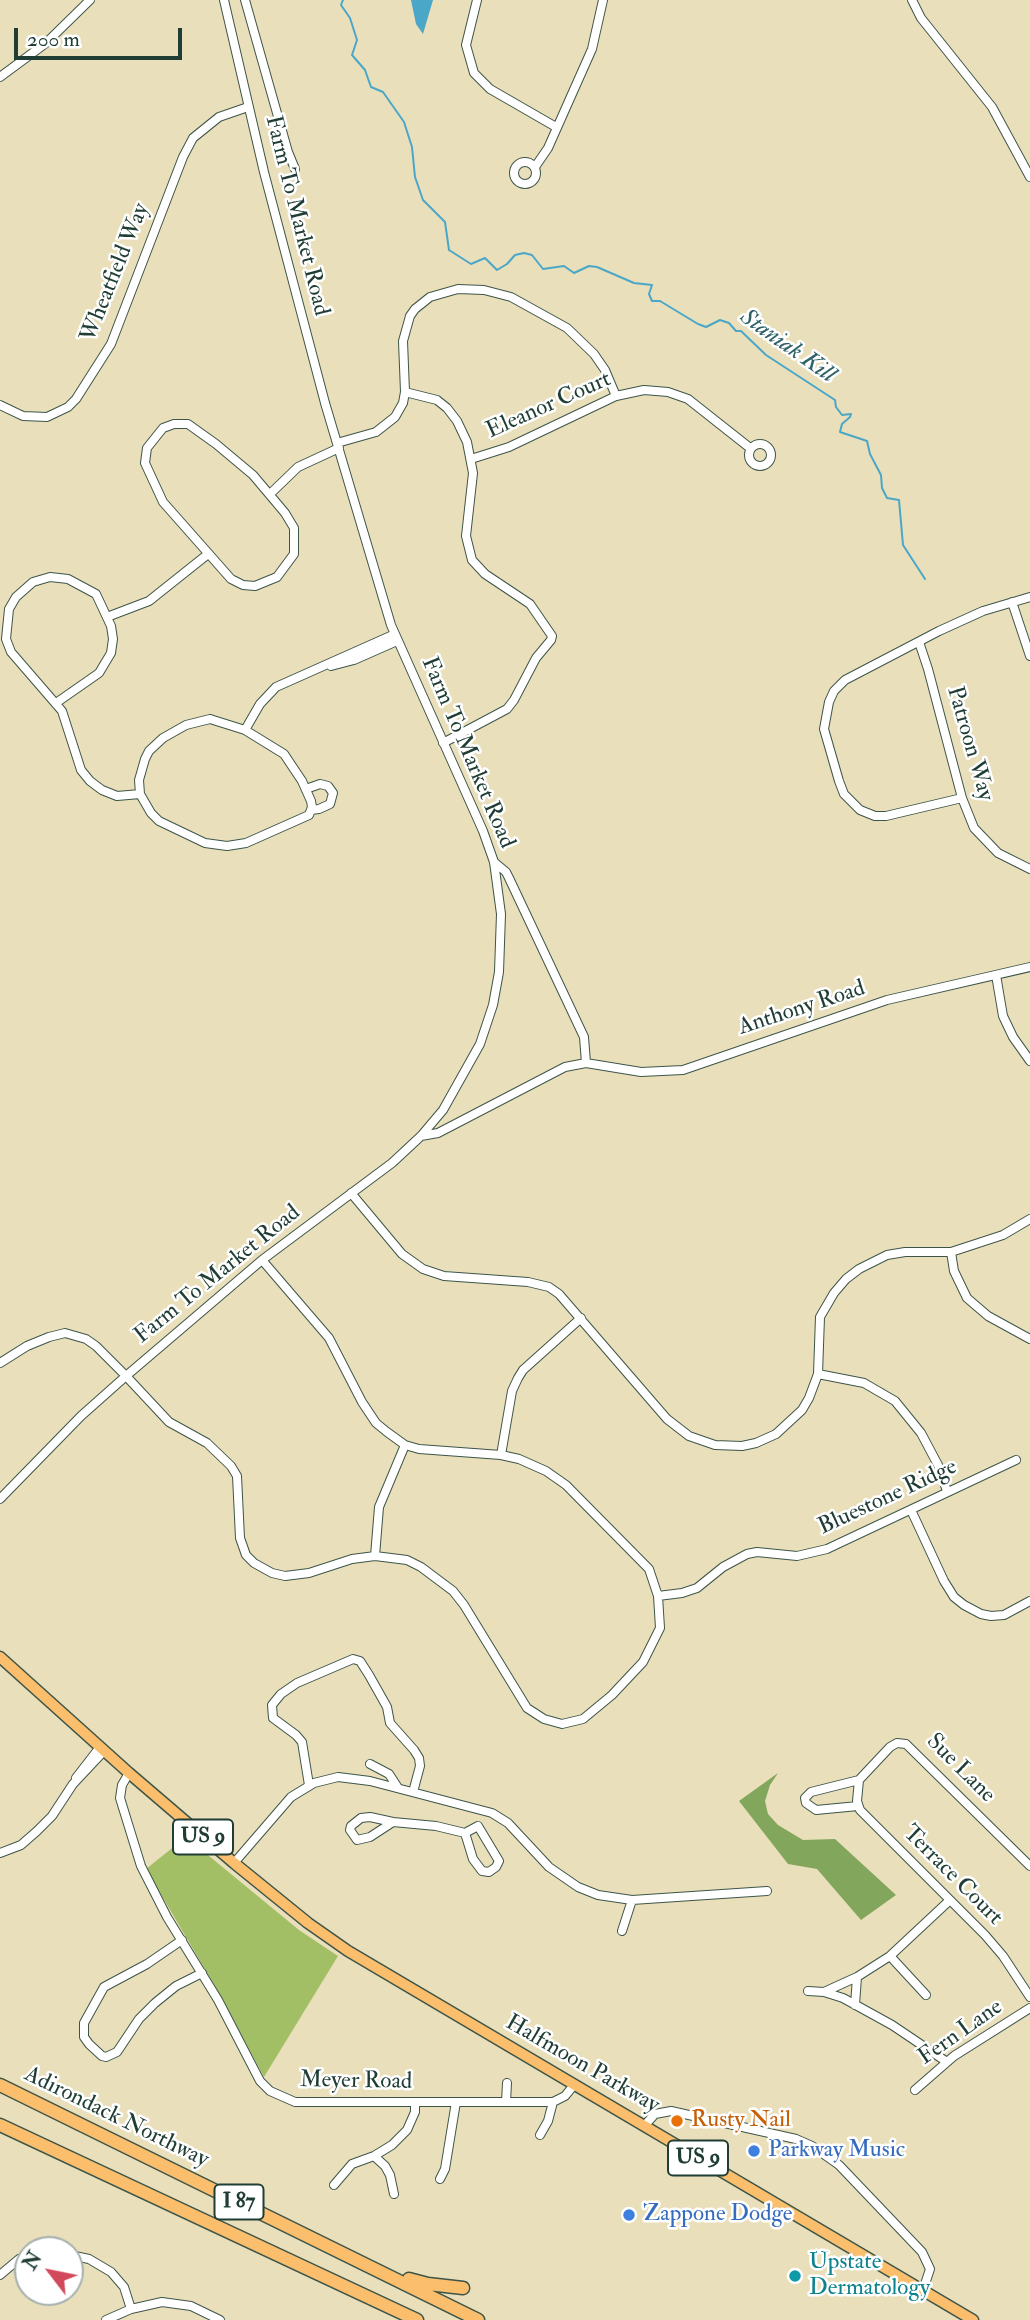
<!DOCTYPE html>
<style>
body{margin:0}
#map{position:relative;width:1030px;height:2320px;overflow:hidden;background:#eadfbb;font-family:"IM FELL Double Pica",serif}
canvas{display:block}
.north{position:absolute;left:14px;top:2236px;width:70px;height:70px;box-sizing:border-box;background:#fff;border:2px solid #a5b1ae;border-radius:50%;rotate:302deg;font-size:19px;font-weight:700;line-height:28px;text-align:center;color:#1f3d34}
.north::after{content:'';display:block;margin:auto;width:24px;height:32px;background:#d1495b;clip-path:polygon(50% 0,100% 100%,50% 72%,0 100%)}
.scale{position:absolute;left:14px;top:28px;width:168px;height:32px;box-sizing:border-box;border:4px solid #1f3d34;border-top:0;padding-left:9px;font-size:21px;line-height:24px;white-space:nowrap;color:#1f3d34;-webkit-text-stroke:5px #fff;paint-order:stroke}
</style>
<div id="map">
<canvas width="1030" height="2320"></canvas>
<div class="north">N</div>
<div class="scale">200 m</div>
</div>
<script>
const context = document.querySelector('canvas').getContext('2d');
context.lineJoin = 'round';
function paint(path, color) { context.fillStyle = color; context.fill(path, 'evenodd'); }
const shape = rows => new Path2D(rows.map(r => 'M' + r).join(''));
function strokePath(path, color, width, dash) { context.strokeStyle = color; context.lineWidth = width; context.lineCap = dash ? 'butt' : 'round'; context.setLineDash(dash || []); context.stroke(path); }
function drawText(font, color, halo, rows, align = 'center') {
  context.font = font + ' "IM FELL Double Pica",serif'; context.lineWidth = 5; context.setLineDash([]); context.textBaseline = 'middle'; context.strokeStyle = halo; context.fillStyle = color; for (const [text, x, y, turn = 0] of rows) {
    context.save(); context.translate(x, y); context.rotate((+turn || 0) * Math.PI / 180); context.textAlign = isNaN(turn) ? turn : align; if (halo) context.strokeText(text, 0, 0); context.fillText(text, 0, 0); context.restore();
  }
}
paint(shape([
 [186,1837,299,1930,338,1956,264,2077,216,1988,146,1869]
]), '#a3bf66');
paint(shape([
 [778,1773,770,1785,765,1801,768,1814,778,1825,803,1840,835,1839,896,1895,861,1920,817,1869,788,1864,739,1801]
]), '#82a65b');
paint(shape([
 [411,0,433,0,423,34,416,24]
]), '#4aa7c8');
strokePath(shape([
 [343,0,341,5,350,18,357,40,352,55,365,70,371,87,383,92,404,122,412,147,415,177,423,200,445,222,449,250,471,264,485,258,497,270,507,264,515,255,524,253,532,255,543,269,564,266,574,273,589,266,597,267,634,283,652,285,649,294,652,301,660,301,698,324,706,327,720,320,729,323,736,331,741,331,766,355,835,400,836,407,842,415,851,414,850,417,842,424,840,432,867,441,870,454,881,475,882,488,887,498,899,500,903,545,925,579]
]), '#4aa7c8', 2);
const minor = shape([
 [245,0,288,152,295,169],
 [477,0,466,45,474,73,490,89,556,127],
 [912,0,921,18,992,107,1030,177],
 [0,77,46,43,90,0],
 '514 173a11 11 0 1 1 22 0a11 11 0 1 1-22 0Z',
 [535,167,548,148,592,49,603,0],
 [405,392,437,400,447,408,457,421,467,442,473,473,466,536,472,560,485,574,530,604,552,636,551,640,536,658,514,700,507,709,443,743],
 [0,405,23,416,47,417,68,407,76,399,111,344,183,157,193,138,219,117,248,107],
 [174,424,188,424,216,444,253,475,285,513,294,528,294,554,277,577,255,586,243,585,231,579,163,502,145,463,147,448,163,428,174,424],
 [337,443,376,432,395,417,403,403,405,392,403,341,410,316,415,309,430,297,458,289,484,290,511,297,567,328,594,354,605,370,616,396],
 '749 455a11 11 0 1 1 22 0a11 11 0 1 1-22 0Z',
 [471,459,509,447,616,396,644,390,668,392,688,399,750,448],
 [270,494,298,467,339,448],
 [1012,602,1030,656],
 [107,617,149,601,208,554],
 [919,642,928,669,962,798,974,828,998,853,1030,869],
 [331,666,354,660,397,641],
 [56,703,99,673,111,653,113,639,111,626,96,594,68,579,50,577,33,582,16,597,9,609,6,639,11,652,62,711,81,770,90,781,102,790,117,796,140,794],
 [210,719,245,730,284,754,302,781,311,801,312,807,309,815,246,843,227,846,205,843,159,821,151,813,140,794,139,780,145,759,149,751,163,738,186,725,210,719],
 [245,730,260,704,276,687,395,634],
 [306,789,320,784,328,786,333,793,330,804,319,809,311,810],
 [962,798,886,816,875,816,860,810,844,794,839,781,824,729,829,702,834,691,845,680,939,631,983,611,1030,597],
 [494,862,506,872,509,878,584,1037,586,1063],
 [996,975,1003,1016,1013,1037,1030,1061],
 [421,1136,438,1133,565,1067,586,1063,641,1072,683,1070,887,1000,1030,967],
 [351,1193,402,1254,423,1269,444,1276,528,1282,549,1287,559,1294,667,1419,689,1436,715,1445,742,1446,756,1443,776,1434,802,1410,809,1398,818,1374,820,1317,834,1293,846,1279,859,1269,887,1255,905,1252,951,1252,1003,1235,1030,1219],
 [951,1252,954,1271,967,1298,988,1316,1030,1339],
 [0,1363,27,1346,49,1337,65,1333,86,1339,96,1346,126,1376,169,1422,207,1443,231,1466,237,1476,240,1538,246,1555,254,1563,272,1573,285,1576,309,1573,352,1559,375,1556,407,1560,421,1567,453,1591,464,1605,527,1708,544,1719,562,1724,583,1719,612,1695,643,1662,660,1628,658,1596,649,1569,566,1485,546,1471,519,1459,501,1455,419,1449,405,1445,387,1432,376,1423,362,1402,329,1338,262,1260],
 [818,1374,864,1383,895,1401,921,1433,938,1465,947,1491],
 [501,1455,512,1391,518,1378,523,1370,581,1318],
 [0,1499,81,1416,126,1376,262,1260,392,1163,421,1136,443,1110,480,1044,493,1005,499,972,501,914,494,862,483,831,391,625,325,403,264,172,224,0],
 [911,1510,944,1581,954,1597,964,1605,981,1614,991,1616,1004,1615,1030,1601],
 [375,1556,379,1507,405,1445],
 [658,1596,682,1593,697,1588,723,1567,747,1554,757,1552,797,1556,827,1549,1016,1460],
 [370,1764,389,1774,398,1788],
 [129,1773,122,1785,120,1798,141,1866,167,1917,218,2000,260,2081,270,2091,295,2102,553,2102,565,2096,574,2085],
 [76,1778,100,1747],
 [859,1780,857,1801,860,1810,985,1935,1003,1956,1030,1997],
 [309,1785,302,1742,296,1735,273,1718,272,1705,281,1694,297,1683,353,1659,360,1661,369,1675,387,1707,390,1723,414,1750,419,1758,420,1766,413,1792],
 [858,1806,816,1810,806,1803,805,1798,811,1792,859,1780,890,1747,897,1743,906,1744,1030,1866],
 [370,1817,393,1822,370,1837,357,1840,350,1830,351,1826,361,1818,370,1817],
 [393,1822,436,1826,465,1833],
 [478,1826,499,1861,496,1867,489,1872,482,1871,473,1859,465,1833,478,1826],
 [0,1853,21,1845,37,1831,52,1816,73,1784,104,1751],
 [234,1863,291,1797,314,1783,338,1777,370,1781,492,1813,508,1823,549,1867,578,1887,598,1895,632,1900,767,1891],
 [622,1931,632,1900],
 [182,1940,147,1964,104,1987,84,2023,84,2037,89,2044,102,2056,106,2057,117,2052,139,2019,155,2003,176,1986,202,1973],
 [890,1956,926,1995],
 [808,1991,824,1992,857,1977,890,1956,950,1900],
 [824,1992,843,1998,892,2025,947,2062],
 [855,2005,857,1977],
 [915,2090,954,2056,1030,2008],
 [506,2102,507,2083],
 [644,2126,655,2114,671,2111,796,2139,812,2146,839,2165,922,2252,930,2269,923,2290],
 [540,2135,548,2121,553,2102],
 [374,2156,385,2166,390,2175,394,2194],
 [440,2179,445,2169,456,2102],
 [334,2185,352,2164,374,2156,392,2145,407,2130,415,2112,415,2103],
 [70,2255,89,2259,111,2272,124,2287,131,2309],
 [0,2275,19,2259,28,2258],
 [106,2320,131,2309,162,2302,191,2306,220,2320]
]);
const major = shape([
 [0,1657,129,1773,234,1863,308,1923,348,1951,973,2320]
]);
const highway = shape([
 [0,2085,478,2320],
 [0,2125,417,2320],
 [409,2279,428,2284,463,2288]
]);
strokePath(minor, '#3d5548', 10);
strokePath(major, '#3d5548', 13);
strokePath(highway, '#3d5548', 15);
strokePath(minor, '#fff', 8);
strokePath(major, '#fabe6d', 10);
strokePath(highway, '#fabe6d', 12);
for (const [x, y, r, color] of [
 [677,2121,7,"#e8710a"],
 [754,2151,7,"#3f7fe0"],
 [629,2215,7,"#3f7fe0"],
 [795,2276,7,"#0f9aa8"]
]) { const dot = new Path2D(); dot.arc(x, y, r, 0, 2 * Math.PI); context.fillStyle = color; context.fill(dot); strokePath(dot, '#fff', 2.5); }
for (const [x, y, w] of [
 [203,1837,60],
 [698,2158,60],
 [239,2202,49]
]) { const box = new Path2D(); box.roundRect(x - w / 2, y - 17.5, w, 35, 5); context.fillStyle = '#fff'; context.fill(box); strokePath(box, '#1f3d34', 2); }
drawText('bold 21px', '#1f3d34', null, [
 ["US 9",203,1837],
 ["US 9",698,2158],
 ["I 87",239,2202]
]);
drawText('23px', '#1f3d34', '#fff', [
 ["Farm To Market Road",296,216,76],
 ["Wheatfield Way",116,273,-68],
 ["Eleanor Court",549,406,-24],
 ["Patroon Way",969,744,74],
 ["Farm To Market Road",467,753,67],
 ["Anthony Road",802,1009,-18],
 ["Farm To Market Road",218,1275,-39],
 ["Bluestone Ridge",888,1498,-25],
 ["Sue Lane",960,1769,45],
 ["Terrace Court",952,1876,45],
 ["Fern Lane",961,2033,-35],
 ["Halfmoon Parkway",582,2065,30],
 ["Meyer Road",356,2082,1],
 ["Adirondack Northway",116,2118,26]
]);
drawText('23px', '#c56008', '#fff', [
 ["Rusty Nail",691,2121]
], 'left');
drawText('23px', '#366cbe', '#fff', [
 ["Parkway Music",768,2151],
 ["Zappone Dodge",643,2215]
], 'left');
drawText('23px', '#0d838f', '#fff', [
 ["Upstate",809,2263],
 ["Dermatology",809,2289]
], 'left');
drawText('italic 24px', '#2e6268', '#fff', [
 ["Staniak Kill",787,347,35]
]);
</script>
